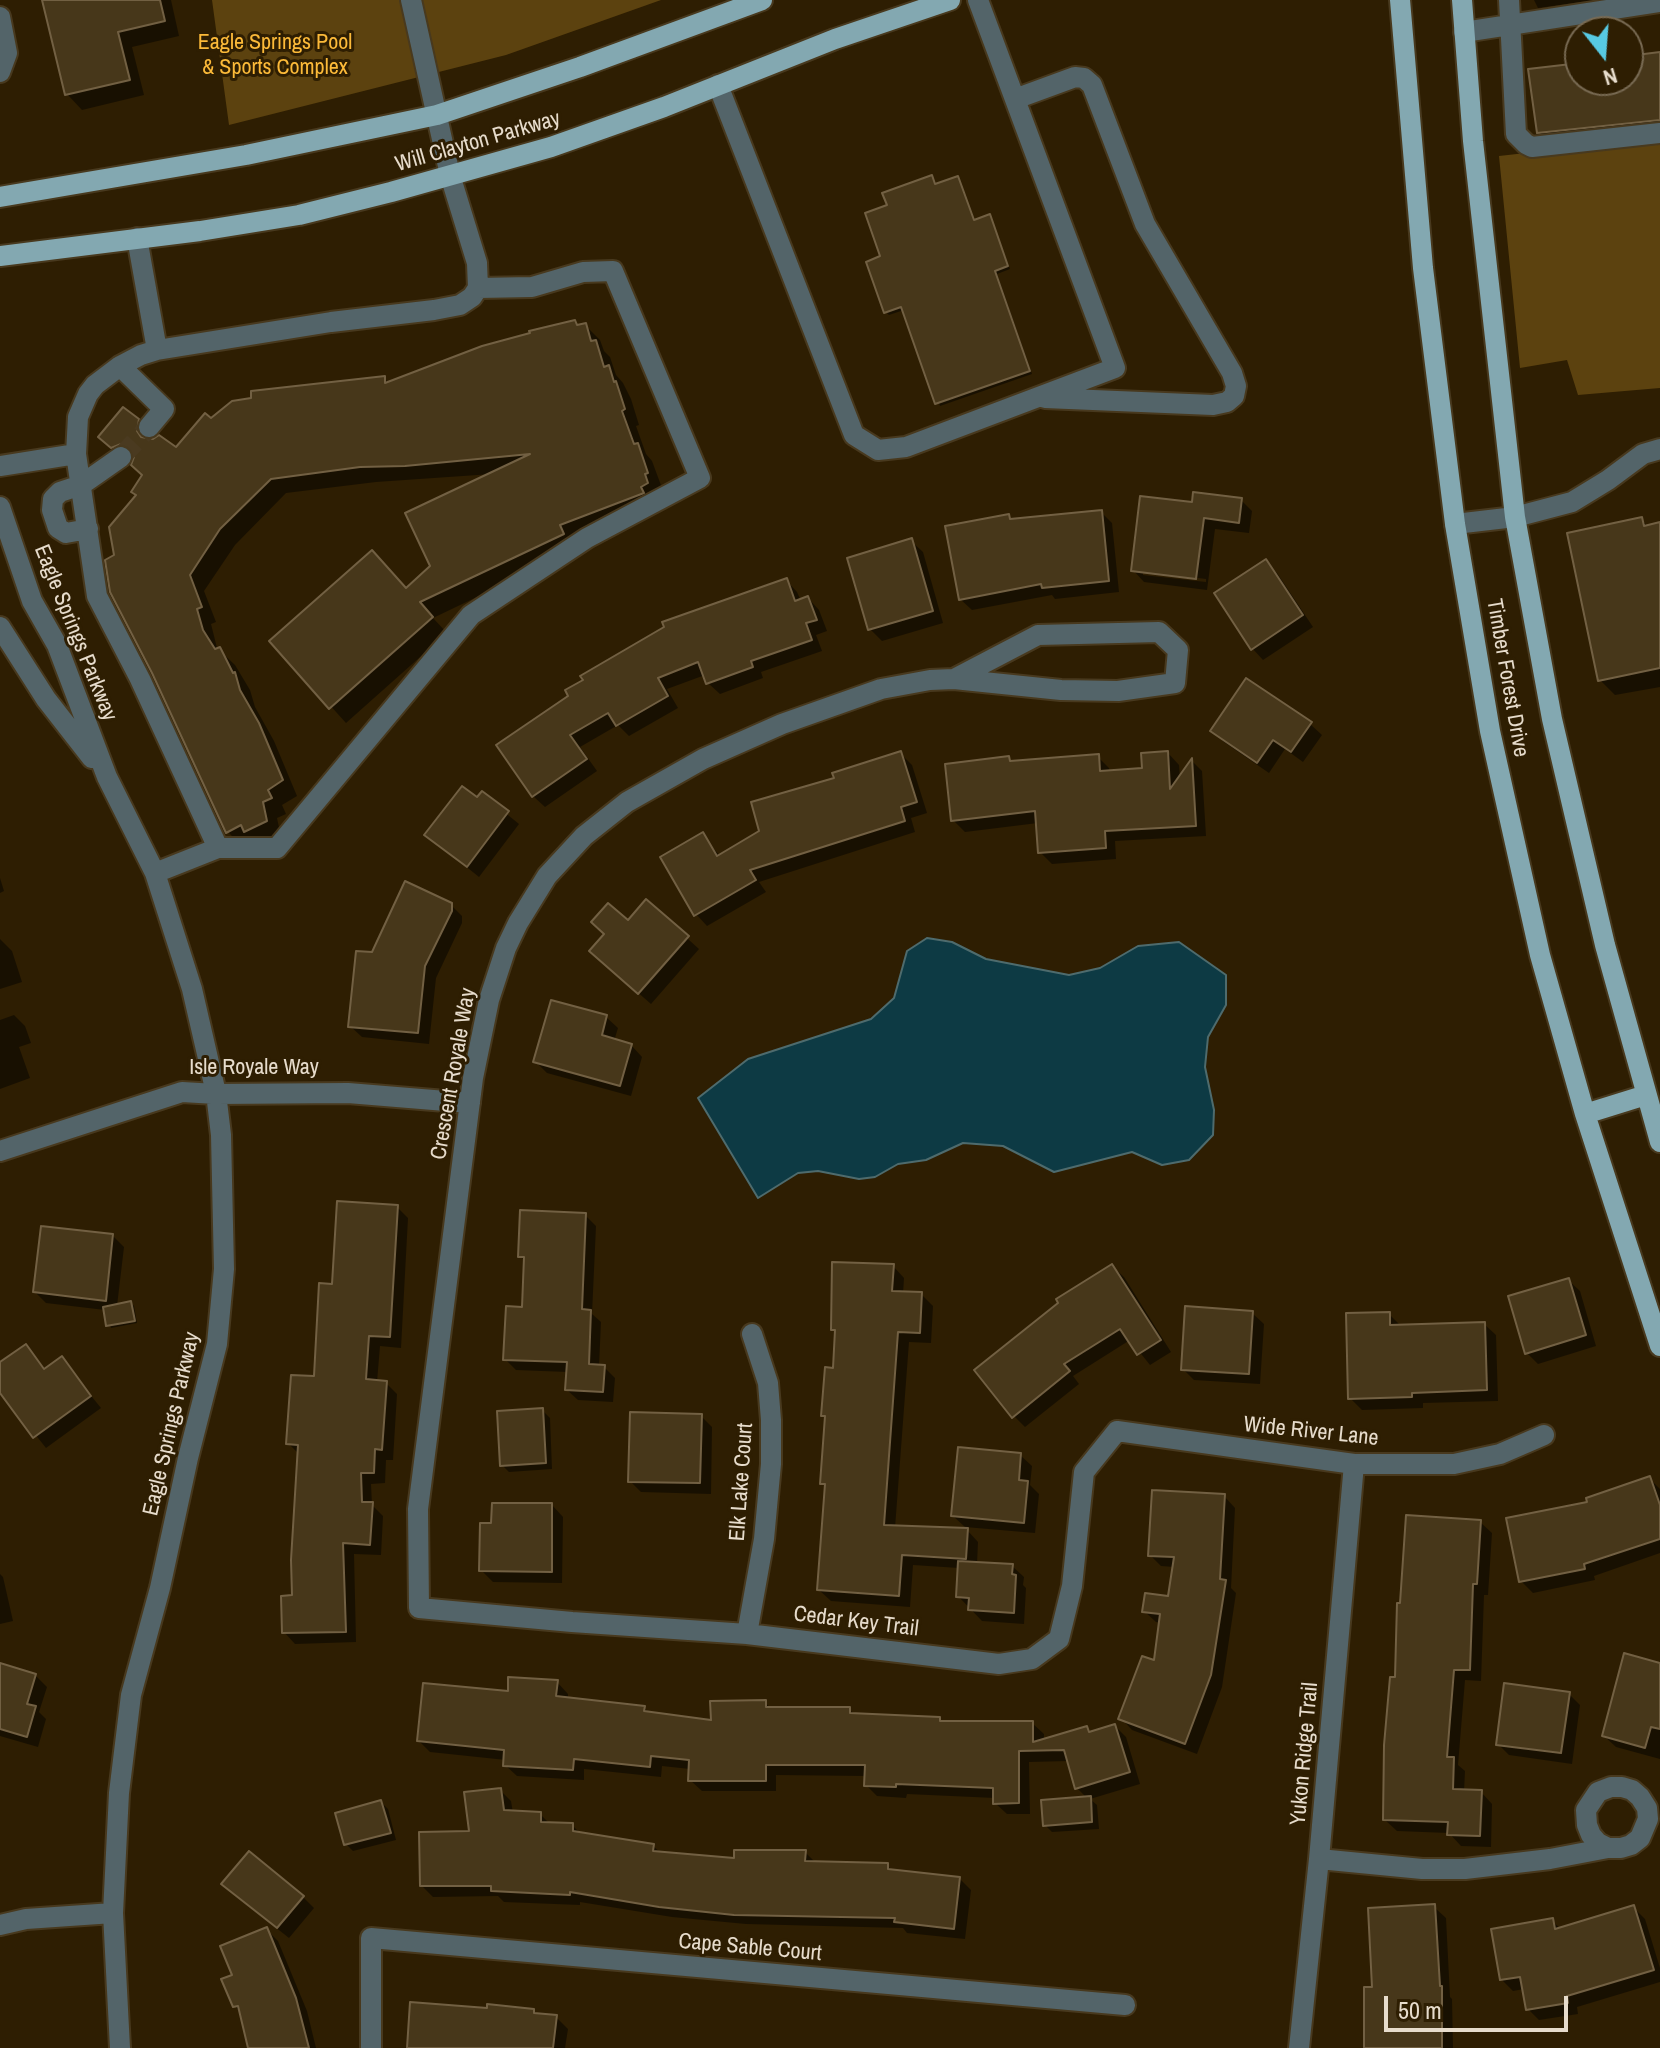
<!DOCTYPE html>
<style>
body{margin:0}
#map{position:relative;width:1660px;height:2048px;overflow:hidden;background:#2e1e02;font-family:"Archivo Narrow",sans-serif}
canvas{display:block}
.north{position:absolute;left:1564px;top:16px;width:80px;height:80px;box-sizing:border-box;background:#2e1e02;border:2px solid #786a53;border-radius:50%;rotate:163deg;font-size:22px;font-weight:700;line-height:32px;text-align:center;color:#e7dccc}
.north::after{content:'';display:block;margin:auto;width:28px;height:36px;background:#57c9e2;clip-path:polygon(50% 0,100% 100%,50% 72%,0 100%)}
.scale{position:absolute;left:1384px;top:1996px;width:184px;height:36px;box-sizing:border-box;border:4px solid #e7dccc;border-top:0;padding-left:10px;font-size:24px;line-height:28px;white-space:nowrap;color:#e7dccc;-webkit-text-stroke:6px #2e1e02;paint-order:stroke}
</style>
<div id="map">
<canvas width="1660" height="2048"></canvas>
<div class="north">N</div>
<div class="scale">50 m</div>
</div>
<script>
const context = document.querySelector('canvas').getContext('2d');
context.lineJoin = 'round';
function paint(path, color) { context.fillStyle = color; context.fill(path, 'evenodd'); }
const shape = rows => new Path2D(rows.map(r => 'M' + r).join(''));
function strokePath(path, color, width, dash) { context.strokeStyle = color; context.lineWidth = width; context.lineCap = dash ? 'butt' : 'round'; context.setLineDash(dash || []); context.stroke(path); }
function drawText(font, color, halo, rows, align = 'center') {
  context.font = font + ' "Archivo Narrow",sans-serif'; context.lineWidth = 6; context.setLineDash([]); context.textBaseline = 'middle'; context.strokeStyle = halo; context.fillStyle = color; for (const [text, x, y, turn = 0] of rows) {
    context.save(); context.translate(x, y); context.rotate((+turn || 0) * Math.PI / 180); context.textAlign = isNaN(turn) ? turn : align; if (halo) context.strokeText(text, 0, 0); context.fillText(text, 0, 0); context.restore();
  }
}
paint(shape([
 [212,0,661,0,506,55,229,125],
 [1660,138,1660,388,1578,395,1567,360,1520,368,1499,156]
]), '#5c420f');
const water = shape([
 [927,938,952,942,986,959,1069,975,1100,968,1138,946,1179,942,1226,975,1226,1005,1208,1037,1205,1067,1214,1110,1213,1135,1189,1160,1162,1165,1132,1152,1054,1172,1003,1146,963,1143,926,1160,898,1164,875,1177,859,1179,818,1171,798,1173,758,1198,698,1098,748,1059,871,1019,894,998,907,951,927,938]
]);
paint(water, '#0d3a44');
strokePath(water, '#4e6b6d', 2);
paint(shape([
 [44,0,171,0,179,36,132,47,144,95,82,110,67,94],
 [1534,0,1595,0,1538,8],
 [1660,54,1660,137,1554,148,1539,132,1580,65,1580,80,1628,80,1628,58],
 [931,178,936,186,958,178,975,222,989,217,992,220,1010,269,997,274,1032,374,940,406,904,310,889,315,886,312,883,258,889,206],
 [575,322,579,327,585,325,600,340,604,351,610,357,616,375,623,383,631,399,639,425,636,426,646,454,652,461,662,488,577,549,433,618,447,633,346,723,272,641,407,590,433,567,492,474,376,482,286,493,235,545,204,591,216,622,211,624,217,648,235,665,250,690,255,707,274,741,297,796,282,805,286,814,277,818,281,837,243,847,228,832,116,557,144,476,135,459,128,462,100,437,137,421,153,436,152,442,176,449,211,421,384,378,389,383],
 [1241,500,1252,511,1249,533,1215,529,1207,590,1144,582,1133,570,1194,504],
 [1143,571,1206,579,1206,582,1143,575],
 [1101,512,1112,523,1119,592,1055,599,1052,595,972,610,960,599,1008,517,1012,521],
 [1641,519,1648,527,1660,524,1660,687,1615,695,1600,680],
 [911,541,923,552,943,623,882,641,870,629],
 [1265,562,1277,573,1313,627,1263,660,1252,648],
 [786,580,797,592,801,601,808,598,819,610,827,631,816,635,822,651,761,672,763,678,720,694,708,683,705,675,667,689,678,708,629,736,618,725,580,747,597,771,545,807,533,796,499,746],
 [1310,724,1322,735,1303,762,1285,749,1269,773,1224,742,1213,731],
 [1168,753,1179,765,1180,779,1192,761,1202,771,1206,836,1115,841,1116,859,1052,864,1040,852,1038,823,965,832,953,820,1008,758,1013,763,1098,757,1109,768,1110,772,1144,770],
 [901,754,912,765,927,813,911,818,915,832,759,882,766,892,707,926,696,914,702,835,720,856,761,832,836,779],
 [482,794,519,824,479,877,427,835,477,800],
 [0,878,4,891,0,893],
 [647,902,699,949,651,1004,603,962,628,923],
 [450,904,462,916,462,923,436,978,429,1044,362,1037,350,1026,373,955],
 [0,939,12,951,22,982,0,989],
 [14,1015,25,1026,31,1043,19,1047,30,1078,0,1089,0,1020],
 [606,1017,618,1028,614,1041,631,1045,642,1057,631,1096,547,1073,536,1062],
 [397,1207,408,1218,401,1348,380,1346,377,1382,386,1383,397,1394,393,1460,386,1460,385,1483,371,1484,372,1505,383,1516,381,1555,354,1554,356,1642,295,1644,284,1632,294,1597,300,1455,288,1443,316,1378,333,1286],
 [585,1215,596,1226,592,1314,601,1322,599,1366,604,1367,615,1378,613,1402,578,1400,567,1390,568,1372,516,1370,505,1359,523,1309,526,1262,520,1256],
 [113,1236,124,1247,117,1306,131,1303,134,1306,137,1323,111,1328,105,1310,46,1303,35,1292],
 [893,1266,904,1278,903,1294,921,1294,933,1306,931,1343,909,1342,895,1528,967,1530,978,1542,977,1564,1012,1566,1024,1577,1023,1585,1026,1588,1024,1624,982,1621,958,1596,959,1568,913,1565,910,1607,831,1601,819,1590,827,1487,822,1483,827,1419,823,1415,834,1370,837,1332,833,1329],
 [1112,1266,1124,1277,1171,1352,1150,1365,1130,1340,1073,1376,1079,1384,1025,1427,1014,1416],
 [1568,1280,1580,1291,1596,1346,1538,1364,1527,1353],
 [1252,1313,1264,1324,1260,1384,1194,1380,1183,1369],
 [1389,1314,1400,1325,1484,1324,1496,1335,1498,1401,1423,1403,1423,1408,1362,1410,1350,1398],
 [26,1346,46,1370,61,1359,101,1408,46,1448,0,1390,0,1365],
 [542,1410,550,1418,552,1469,509,1472,502,1465],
 [701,1416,712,1427,711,1494,641,1492,630,1481],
 [1020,1455,1032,1466,1030,1485,1039,1494,1035,1533,965,1527,953,1516],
 [1650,1479,1660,1489,1660,1553,1594,1576,1595,1580,1533,1593,1521,1581,1590,1503],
 [1224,1496,1235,1508,1231,1588,1236,1593,1222,1687,1197,1754,1132,1730,1121,1718,1155,1663,1161,1623,1156,1622,1144,1611,1170,1598,1174,1567,1161,1566,1150,1555],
 [552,1505,563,1517,562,1583,493,1582,481,1570,493,1525],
 [1480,1522,1492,1533,1488,1595,1484,1595,1481,1681,1465,1680,1458,1765,1465,1771,1464,1792,1481,1792,1492,1804,1491,1847,1461,1846,1449,1833,1397,1831,1385,1820,1397,1679],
 [0,1574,3,1577,13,1621,0,1624],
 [0,1665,35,1675,47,1687,39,1712,46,1719,38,1747,0,1736],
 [1660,1665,1660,1759,1616,1747,1604,1736],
 [557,1682,568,1694,568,1699,644,1708,651,1714,713,1722,765,1702,771,1709,849,1709,855,1715,939,1719,943,1723,1032,1723,1044,1734,1044,1741,1087,1728,1092,1733,1115,1726,1126,1737,1140,1784,1090,1799,1097,1805,1099,1829,1052,1832,1045,1825,1087,1798,1077,1788,1069,1761,1029,1762,1030,1814,1007,1814,995,1803,995,1798,907,1794,906,1798,877,1796,866,1785,866,1776,776,1775,776,1791,702,1791,690,1780,690,1769,662,1766,661,1777,584,1769,584,1780,517,1776,505,1765,506,1760,430,1752,419,1741,509,1693],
 [1569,1694,1580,1705,1572,1764,1509,1755,1498,1744],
 [500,1790,511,1801,513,1813,540,1814,550,1824,572,1825,581,1834,653,1846,661,1853,736,1860,805,1852,816,1863,887,1865,893,1871,960,1879,971,1890,965,1939,907,1933,903,1928,746,1924,672,1917,580,1902,580,1905,504,1902,498,1896,433,1897,422,1886,471,1833],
 [381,1802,388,1809,396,1840,353,1851,346,1844],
 [235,1895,303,1897,314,1908,289,1938],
 [1434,1907,1446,1918,1450,1997,1452,1999,1453,2048,1366,2048,1374,1989],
 [1633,1907,1645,1919,1660,1968,1660,1982,1577,2007,1578,2014,1539,2020,1528,2009,1524,1989,1513,1991,1501,1979,1552,1921,1561,1929],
 [266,1929,278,1941,307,2011,316,2048,250,2048,241,2013,235,2006,235,1976],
 [533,2011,537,2015,556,2017,568,2029,565,2048,409,2048]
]), '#0007');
const building = shape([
 [42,0,160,0,165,21,118,32,130,80,65,95,42,0],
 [1660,52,1660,120,1537,133,1528,69,1580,63,1580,80,1628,80,1628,56,1660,52],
 [932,175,935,184,958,176,974,220,990,214,1008,266,995,271,1030,371,935,404,901,307,884,313,866,262,880,256,865,213,887,205,882,193,932,175],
 [575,320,577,325,586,323,591,341,596,340,604,367,609,365,614,382,616,381,625,409,622,411,634,444,638,443,648,473,645,474,648,483,641,487,644,493,560,525,564,534,420,602,433,617,329,709,269,641,372,550,406,588,430,566,405,513,530,454,405,466,360,467,271,479,220,529,190,575,202,607,197,609,203,630,215,649,220,647,233,673,235,672,240,690,259,723,283,780,268,790,272,798,263,802,267,821,244,832,241,825,226,833,152,673,110,592,105,560,114,555,109,527,136,495,131,492,142,475,131,465,134,457,131,449,121,444,111,448,98,437,123,407,139,419,137,431,141,437,153,439,159,435,176,447,205,413,211,418,232,401,251,398,251,391,385,376,385,383,482,346,530,333,529,331,575,320],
 [1193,492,1242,498,1239,523,1204,518,1196,579,1131,571,1140,496,1192,502,1193,492],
 [1102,510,1109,581,1042,588,1041,584,959,600,945,526,1009,514,1010,519,1102,510],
 [1642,517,1644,526,1660,522,1660,668,1598,681,1567,533,1642,517],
 [912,538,933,611,868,630,847,558,912,538],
 [1266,559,1303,615,1251,650,1214,593,1266,559],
 [787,578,795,601,808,596,817,620,806,623,812,640,751,661,753,667,706,684,698,662,658,678,668,696,616,726,608,713,570,735,587,759,532,797,496,745,568,696,565,690,583,680,580,676,664,627,662,622,787,578],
 [1246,678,1312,722,1291,752,1273,740,1257,763,1210,731,1246,678],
 [901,751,917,802,901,807,905,821,750,870,756,880,694,916,660,857,703,832,717,856,759,831,751,802,834,778,832,773,901,751],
 [1168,751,1170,789,1192,758,1196,826,1105,831,1106,848,1038,853,1035,811,951,821,945,764,1009,756,1010,761,1099,754,1100,771,1142,768,1141,753,1168,751],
 [462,786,477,797,482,791,509,811,467,867,424,835,462,786],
 [405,881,452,903,452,911,425,966,418,1033,348,1027,356,951,372,952,405,881],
 [646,899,689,936,638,994,589,951,604,934,591,922,608,903,628,920,646,899],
 [551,1000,607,1015,602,1035,632,1044,620,1086,533,1062,551,1000],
 [337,1201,398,1205,390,1337,369,1336,366,1379,387,1381,382,1450,375,1449,374,1473,361,1473,362,1502,373,1502,370,1545,343,1543,346,1632,282,1633,281,1596,292,1595,291,1560,298,1445,286,1444,291,1375,314,1376,319,1283,332,1284,337,1201],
 [520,1210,586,1213,582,1309,591,1310,589,1364,605,1365,603,1392,565,1390,567,1362,503,1360,506,1306,522,1307,524,1257,518,1257,520,1210],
 [41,1226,113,1234,106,1301,33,1292,41,1226],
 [832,1262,894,1264,892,1291,922,1292,920,1333,898,1332,884,1525,968,1528,966,1559,902,1555,899,1596,817,1590,825,1484,820,1484,825,1416,821,1416,825,1367,833,1368,835,1330,831,1330,832,1262],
 [1112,1264,1161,1340,1137,1355,1120,1329,1064,1364,1070,1371,1012,1418,974,1370,1058,1303,1056,1299,1112,1264],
 [1569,1278,1586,1335,1525,1354,1508,1296,1569,1278],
 [131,1301,135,1321,106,1326,103,1307,131,1301],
 [1185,1306,1253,1311,1249,1374,1181,1370,1185,1306],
 [1390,1312,1390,1325,1485,1322,1487,1390,1412,1393,1412,1397,1348,1399,1346,1313,1390,1312],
 [26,1344,44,1369,62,1356,91,1396,33,1438,0,1393,0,1362,26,1344],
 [543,1408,546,1463,500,1466,497,1411,543,1408],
 [630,1412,702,1414,700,1483,628,1482,630,1412],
 [958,1447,1021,1453,1019,1480,1028,1481,1024,1523,951,1516,958,1447],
 [1650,1476,1660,1505,1660,1539,1584,1564,1585,1569,1519,1582,1506,1518,1587,1502,1586,1498,1650,1476],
 [1152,1490,1225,1494,1220,1579,1226,1580,1211,1675,1185,1744,1118,1719,1142,1656,1154,1660,1160,1614,1142,1612,1145,1593,1168,1596,1174,1557,1148,1556,1152,1490],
 [492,1503,552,1503,552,1572,479,1571,480,1523,491,1523,492,1503],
 [1406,1515,1481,1520,1477,1584,1473,1584,1470,1670,1454,1670,1447,1757,1454,1757,1453,1789,1482,1790,1480,1836,1447,1835,1448,1822,1383,1820,1384,1745,1390,1677,1395,1677,1397,1603,1400,1603,1406,1515],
 [958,1561,1013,1564,1012,1574,1016,1575,1014,1613,968,1610,969,1598,956,1597,958,1561],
 [1624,1653,1660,1663,1660,1729,1651,1727,1645,1748,1602,1736,1624,1653],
 [0,1663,36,1674,27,1704,36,1706,27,1737,0,1729,0,1663],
 [508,1677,558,1680,556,1696,645,1706,644,1711,711,1720,710,1701,766,1700,766,1707,850,1707,850,1713,940,1717,940,1721,1033,1721,1033,1742,1087,1726,1089,1732,1115,1724,1130,1772,1075,1789,1064,1750,1019,1751,1019,1803,993,1804,993,1788,896,1784,896,1787,864,1786,865,1765,766,1765,766,1781,688,1781,689,1760,651,1756,650,1767,574,1759,573,1770,503,1766,504,1750,417,1741,423,1683,508,1691,508,1677],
 [1504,1683,1570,1692,1561,1753,1496,1745,1504,1683],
 [501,1788,504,1810,541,1812,541,1822,573,1823,573,1831,654,1844,653,1851,734,1858,734,1850,806,1850,805,1861,888,1863,888,1869,960,1877,954,1929,894,1922,895,1918,734,1915,659,1907,570,1892,570,1895,491,1891,491,1886,420,1886,419,1832,469,1831,464,1792,501,1788],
 [1091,1796,1092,1822,1043,1826,1041,1800,1091,1796],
 [381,1800,391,1833,344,1845,335,1813,381,1800],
 [249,1851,304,1896,277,1928,221,1884,249,1851],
 [1435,1904,1440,1986,1442,1986,1442,2048,1364,2048,1364,1987,1372,1987,1368,1908,1435,1904],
 [1634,1905,1654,1970,1567,1996,1568,2003,1526,2010,1520,1977,1500,1980,1491,1929,1553,1918,1555,1929,1634,1905],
 [267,1927,296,1998,309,2048,248,2048,238,2006,233,2007,221,1979,232,1975,220,1946,267,1927],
 [410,2002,487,2008,487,2004,534,2009,534,2013,557,2015,553,2048,407,2048,410,2002]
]);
paint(building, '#47371a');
strokePath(building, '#726043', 2);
strokePath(shape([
 [121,457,149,427]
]), '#4a3a20', 20, [20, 10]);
const minor = shape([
 [1509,0,1516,134,1526,144,1532,147,1660,133],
 [0,17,7,53,0,72],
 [1464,32,1659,2,1658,0],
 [718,85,854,435,878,450,906,447,1115,368,978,0],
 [1015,99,1075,77,1084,78,1092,85,1145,224,1232,373,1236,386,1234,396,1227,402,1213,405,1045,398],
 [137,238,157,350,331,322,434,310,460,305,472,297,478,288,477,263,450,175,411,0],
 [120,366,164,409,149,427],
 [76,454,97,596,140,679,218,848],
 [0,466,76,454,78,417,88,394,95,385,120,366,141,355,157,350],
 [0,507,32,601,57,645,107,777,155,873,192,989,216,1093,221,1135,224,1269,217,1344,188,1458,160,1588,131,1695,119,1793,113,1913,120,2048],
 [1455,524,1515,517,1572,502,1608,480,1643,454,1660,449],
 [88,529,66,533,58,528,52,510,53,499,60,492,81,485,121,457],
 [0,627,46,699,92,758],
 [954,679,1038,635,1159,632,1178,650,1175,683,1118,691,1061,690,954,679,930,680,881,689,782,724,703,759,627,802,584,836,547,876,518,923,506,948,489,1000,473,1078,418,1509,419,1608,572,1622,747,1634,999,1664,1032,1659,1059,1639,1072,1586,1084,1472,1117,1431,1354,1464,1454,1464,1500,1454,1544,1435],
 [155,873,218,848,277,848,471,615,587,538,700,478,613,271,583,272,532,287,478,288],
 [0,1151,182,1092,216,1094,348,1093,470,1103],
 [747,1634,764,1539,771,1464,771,1420,768,1383,752,1334],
 [1319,1859,1422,1869,1465,1869,1550,1859,1608,1848,1621,1848,1631,1845,1640,1838,1648,1819,1647,1808,1640,1797,1632,1790,1622,1787,1611,1787,1598,1792,1586,1810,1587,1825,1591,1835,1598,1843,1608,1848],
 [0,1925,26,1919,113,1913],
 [371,2048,371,1938,1125,2005],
 [1299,2048,1319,1859,1354,1464]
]);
const major = shape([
 [1400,0,1423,268,1455,524,1490,731,1540,955,1585,1114,1660,1346],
 [1462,0,1473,141,1515,517,1552,719,1605,945,1660,1142],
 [0,197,246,155,437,115,580,67,762,0],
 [0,256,200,231,299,215,391,192,551,147,664,107,835,39,950,0],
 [1585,1114,1646,1095]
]);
strokePath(minor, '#48391e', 24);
strokePath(major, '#48391e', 24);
strokePath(minor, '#536469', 20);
strokePath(major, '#83a8b1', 20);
drawText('22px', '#fcba39', '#2e1e02', [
 ["Eagle Springs Pool",275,43],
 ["& Sports Complex",275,68]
]);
drawText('22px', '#e7dccc', '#2e1e02', [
 ["Will Clayton Parkway",478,142,-16],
 ["Eagle Springs Parkway",75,633,68],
 ["Timber Forest Drive",1507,678,80],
 ["Isle Royale Way",254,1068],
 ["Crescent Royale Way",454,1074,-80],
 ["Eagle Springs Parkway",172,1424,-77],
 ["Wide River Lane",1311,1432,6],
 ["Elk Lake Court",742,1482,-86],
 ["Cedar Key Trail",856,1622,7],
 ["Yukon Ridge Trail",1305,1754,-85],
 ["Cape Sable Court",750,1948,5]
]);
</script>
